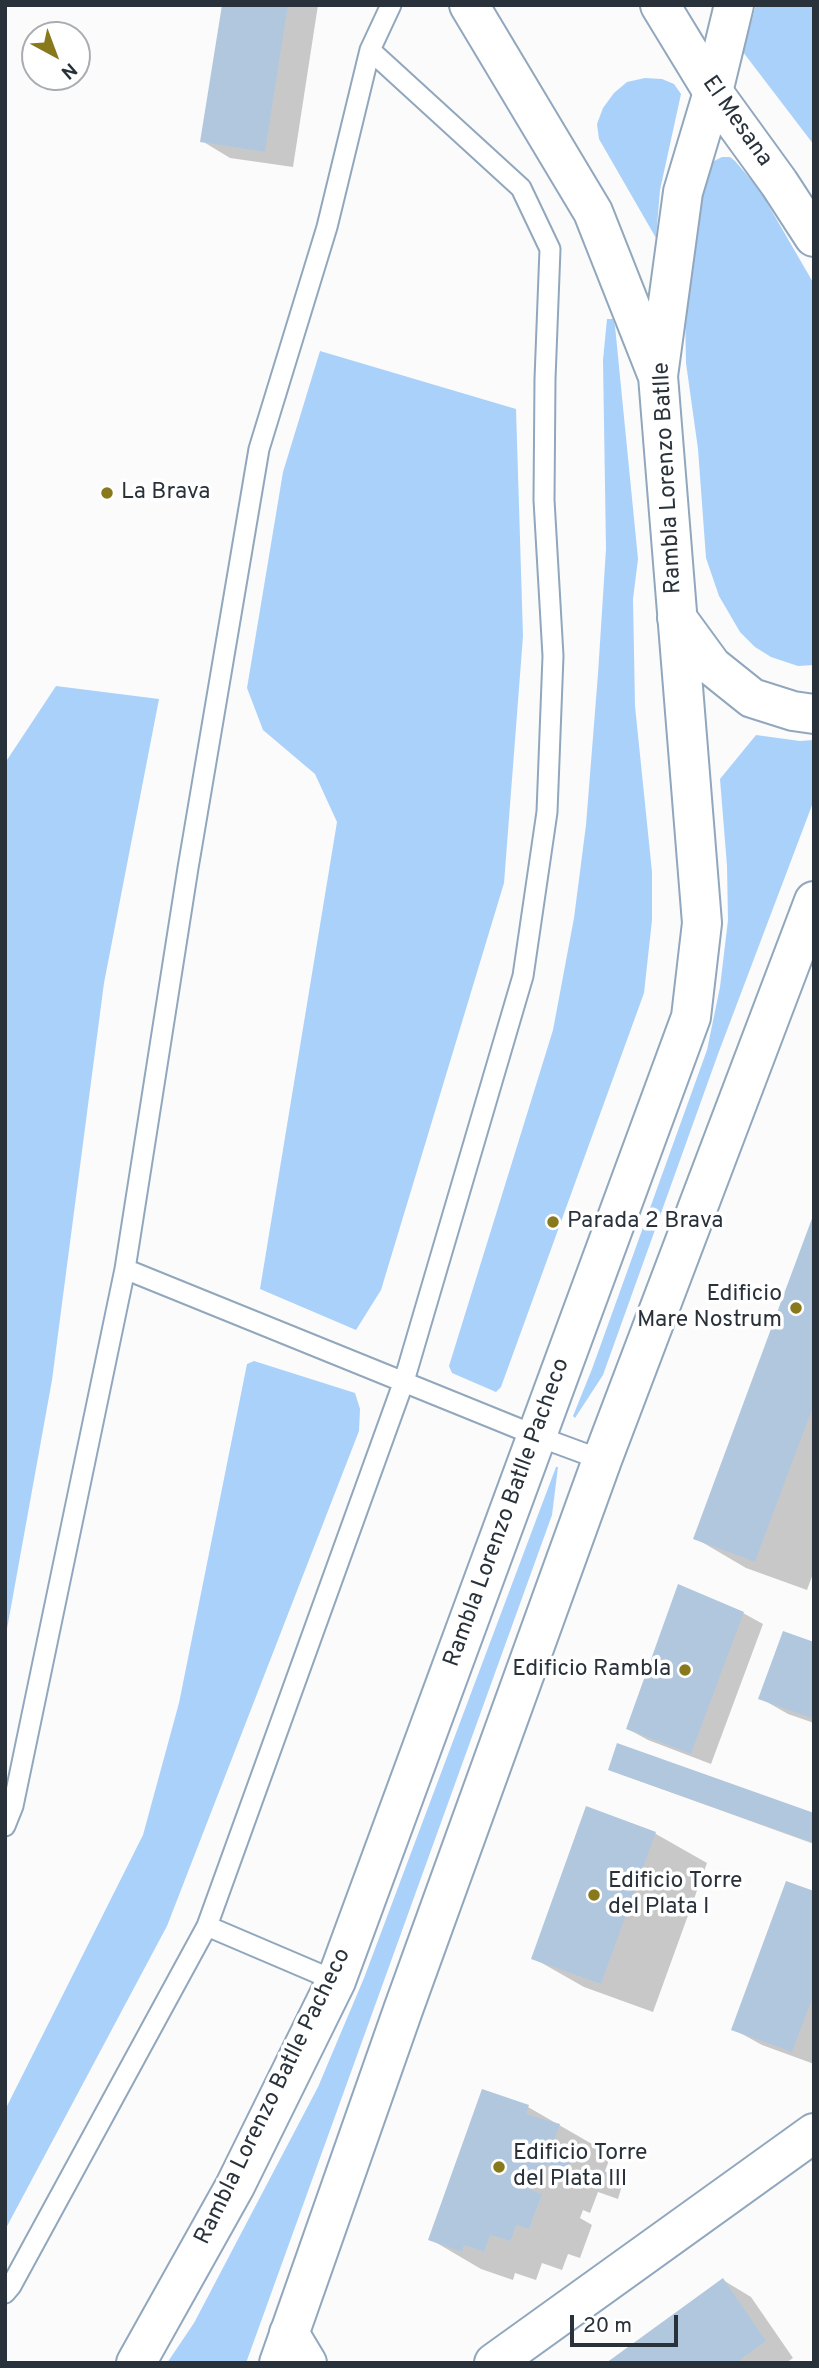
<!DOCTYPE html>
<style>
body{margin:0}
#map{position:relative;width:819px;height:2368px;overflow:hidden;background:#fbfbfb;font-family:Overpass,sans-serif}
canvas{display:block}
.frame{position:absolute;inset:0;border:7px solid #29323b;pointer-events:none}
.north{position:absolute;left:21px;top:21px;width:70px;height:70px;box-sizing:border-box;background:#fff;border:2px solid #a9adb1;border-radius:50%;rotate:139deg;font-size:19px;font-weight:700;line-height:28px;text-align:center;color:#29323b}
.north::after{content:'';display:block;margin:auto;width:24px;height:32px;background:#88791d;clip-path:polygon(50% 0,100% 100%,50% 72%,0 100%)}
.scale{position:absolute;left:570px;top:2315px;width:108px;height:32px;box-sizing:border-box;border:4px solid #29323b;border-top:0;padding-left:9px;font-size:21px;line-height:24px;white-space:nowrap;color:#29323b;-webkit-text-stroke:5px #fff;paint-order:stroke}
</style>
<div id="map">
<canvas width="819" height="2368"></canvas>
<div class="frame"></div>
<div class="north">N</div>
<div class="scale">20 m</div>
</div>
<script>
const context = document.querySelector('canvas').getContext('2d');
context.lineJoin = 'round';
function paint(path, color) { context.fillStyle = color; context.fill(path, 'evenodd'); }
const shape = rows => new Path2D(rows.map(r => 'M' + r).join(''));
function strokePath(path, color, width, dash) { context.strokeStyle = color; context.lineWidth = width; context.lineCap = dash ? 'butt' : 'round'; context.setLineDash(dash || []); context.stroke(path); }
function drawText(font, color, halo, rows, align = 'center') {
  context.font = font + ' Overpass,sans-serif'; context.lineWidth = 7; context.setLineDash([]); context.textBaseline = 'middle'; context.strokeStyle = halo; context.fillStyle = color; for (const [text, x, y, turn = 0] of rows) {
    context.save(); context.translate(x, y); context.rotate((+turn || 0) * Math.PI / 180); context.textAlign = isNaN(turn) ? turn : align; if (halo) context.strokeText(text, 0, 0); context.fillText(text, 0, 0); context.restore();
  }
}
paint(shape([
 [756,5,814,5,814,145,743,52],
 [645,78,662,79,674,84,681,94,660,190,656,238,599,139,597,124,603,108,614,93,627,82],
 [722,157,730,157,735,161,759,189,814,284,814,665,798,666,771,657,755,647,740,632,719,596,706,558,698,449,686,363,685,311,692,227,709,168,714,161],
 [607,319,613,319,615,326,638,559,633,599,635,706,652,872,652,920,644,993,501,1387,496,1392,452,1373,449,1366,553,1030,574,918,586,825,598,674,606,549,603,360],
 [320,351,516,409,523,636,504,883,381,1290,356,1330,260,1289,337,822,315,774,263,730,247,688,283,472],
 [56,686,159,699,104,983,52,1380,5,1640,5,763],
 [756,735,800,741,814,740,814,800,718,1054,603,1375,575,1418,573,1416,592,1369,707,1050,720,987,728,920,727,866,720,779],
 [254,1361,355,1393,360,1409,359,1431,167,1926,5,2230,5,2110,143,1835,179,1703,247,1364],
 [556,1467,558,1467,552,1515,246,2363,167,2363,194,2323,318,2087,364,1978]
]), '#aad1fa');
paint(shape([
 [223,5,318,5,293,167,230,158,202,141],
 [814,1218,814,1571,807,1590,746,1568,695,1538],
 [743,1613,763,1624,711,1764,648,1740,628,1729],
 [814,1644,814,1723,788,1714,760,1698],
 [610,1769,814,1815,814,1844,620,1774],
 [587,1809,656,1834,707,1863,653,2012,584,1987,533,1958],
 [814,1893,814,2064,762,2045,733,2029],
 [528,2107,611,2155,605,2171,623,2182,618,2199,598,2192,590,2213,583,2210,580,2218,592,2225,580,2258,568,2254,562,2270,542,2263,536,2280,515,2273,513,2280,481,2269,430,2239],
 [723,2280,751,2297,793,2358,786,2363,609,2363]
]), '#0003');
paint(shape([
 [222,5,288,5,265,152,200,142],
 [814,1213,814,1404,755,1562,693,1539],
 [678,1584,744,1612,691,1754,626,1729],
 [783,1631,814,1642,814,1719,758,1699],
 [617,1743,814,1813,814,1843,608,1770],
 [586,1806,656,1832,601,1984,531,1959],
 [786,1881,814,1891,814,1994,792,2052,731,2030],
 [482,2089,529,2105,526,2114,560,2124,553,2144,573,2151,566,2171,547,2164,539,2185,531,2182,529,2189,542,2194,529,2229,516,2225,511,2241,490,2235,484,2252,464,2245,462,2252,428,2240],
 [723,2278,766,2341,736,2363,606,2363]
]), '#b1c7de');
const lane = shape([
 [125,1269,537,1436,602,1460],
 [5,1826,13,1806,125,1269,188,868,259,449,327,227,370,50,391,5],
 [207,1926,336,1981],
 [5,2293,11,2286,207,1926,404,1381,523,976,547,812,553,656,544,500,545,379,550,249,521,188,370,50]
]);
const street = shape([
 [660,5,713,92,779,183,814,237],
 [289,2333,307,2363],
 [494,2363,814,2133]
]);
const secondary = shape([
 [469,5,593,212,657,374],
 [677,618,712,666,752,698,793,711,814,714],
 [136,2363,235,2186,336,1981,691,1017,702,923,658,376,683,192,713,92,734,5],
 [279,2363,403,2010,602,1460,814,901]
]);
strokePath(lane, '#91a7bd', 23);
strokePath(street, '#91a7bd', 42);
strokePath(secondary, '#91a7bd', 42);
strokePath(lane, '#fff', 19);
strokePath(street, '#fff', 38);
strokePath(secondary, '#fff', 38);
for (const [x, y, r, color] of [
 [107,493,7,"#88791d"],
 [553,1222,7,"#88791d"],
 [796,1308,7,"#88791d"],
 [685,1670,7,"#88791d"],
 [594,1895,7,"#88791d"],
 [499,2167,7,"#88791d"]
]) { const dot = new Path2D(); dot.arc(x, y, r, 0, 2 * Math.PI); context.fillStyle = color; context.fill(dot); strokePath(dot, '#fff', 2.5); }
drawText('23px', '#29323b', '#fff', [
 ["El Mesana",736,122,55],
 ["Rambla Lorenzo Batlle",669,478,-93],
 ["Rambla Lorenzo Batlle Pacheco",508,1513,-70],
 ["Rambla Lorenzo Batlle Pacheco",274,2097,-64]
]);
drawText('23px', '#29323b', '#fff', [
 ["La Brava",121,493],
 ["Parada 2 Brava",567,1222],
 ["Edificio",782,1295,"right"],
 ["Mare Nostrum",782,1321,"right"],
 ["Edificio Rambla",671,1670,"right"],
 ["Edificio Torre",608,1882],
 ["del Plata I",608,1908],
 ["Edificio Torre",513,2154],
 ["del Plata III",513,2180]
], 'left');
</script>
